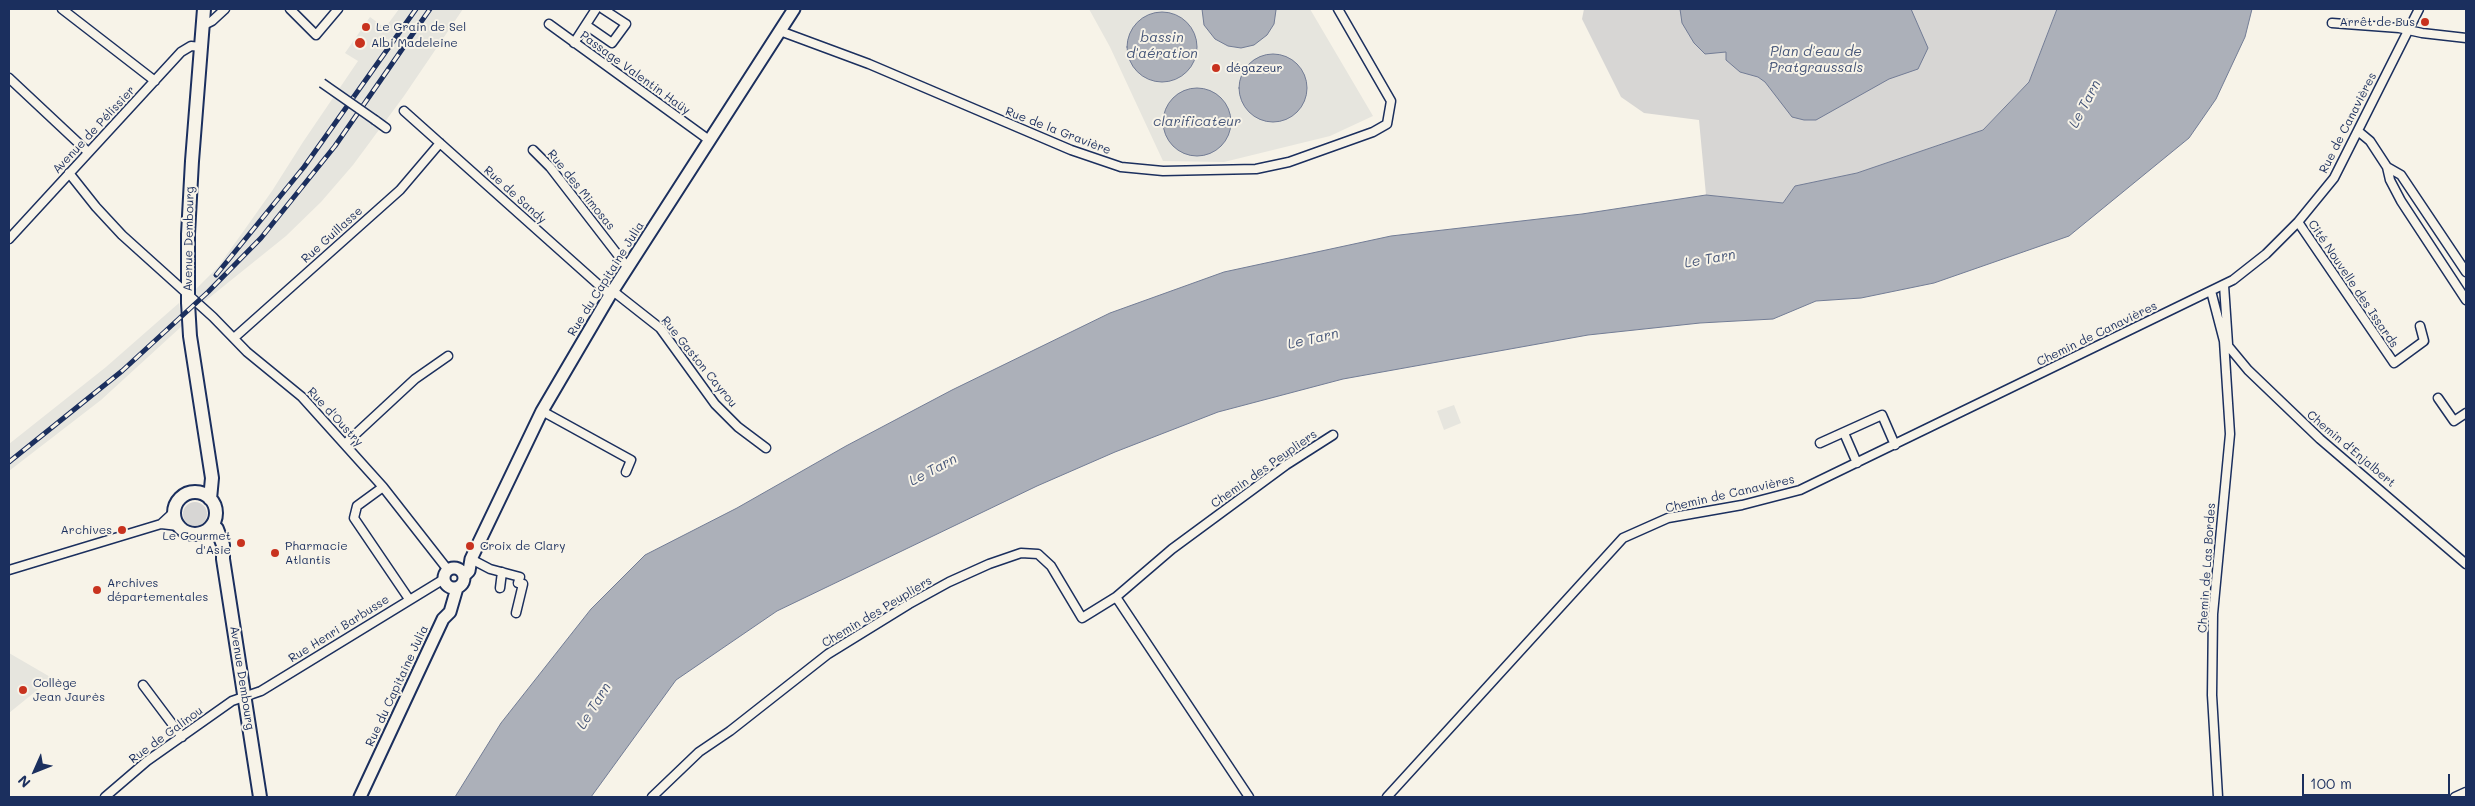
<!DOCTYPE html>
<meta charset="utf-8">
<style>
body{margin:0}
#map{position:relative;width:2475px;height:806px;overflow:hidden;background:#f7f3e8;font-family:Mali,sans-serif}
canvas{display:block}
.frame{position:absolute;inset:0;border:10px solid #1b2f5e;pointer-events:none}
.north{position:absolute;left:10px;top:746px;width:50px;height:50px;-webkit-text-stroke:4px #f7f3e8;paint-order:stroke;rotate:226deg;font-size:14px;font-weight:700;line-height:20px;text-align:center;color:#1b2f5e}
.north::after{content:'';display:block;margin:auto;width:18px;height:22px;background:#1b2f5e;clip-path:polygon(50% 0,100% 100%,50% 72%,0 100%)}
.scale{position:absolute;left:2302px;top:774px;width:148px;height:22px;box-sizing:border-box;border:2px solid #1b2f5e;border-top:0;padding-left:6px;font-size:15px;line-height:18px;white-space:nowrap;color:#1b2f5e;-webkit-text-stroke:4px #f7f3e8;paint-order:stroke}
</style>
<div id="map">
<canvas width="2475" height="806"></canvas>
<div class="frame"></div>
<div class="north">N</div>
<div class="scale">100 m</div>
</div>
<script>
const context = document.querySelector('canvas').getContext('2d');
context.lineJoin = 'round';
function paint(path, color) { context.fillStyle = color; context.fill(path, 'evenodd'); }
const shape = rows => new Path2D(rows.map(r => 'M' + r).join(''));
function strokePath(path, color, width, dash) { context.strokeStyle = color; context.lineWidth = width; context.lineCap = dash ? 'butt' : 'round'; context.setLineDash(dash || []); context.stroke(path); }
function drawText(font, color, halo, rows, align = 'center') {
  context.font = font + ' Mali,sans-serif'; context.lineWidth = 4; context.setLineDash([]); context.textBaseline = 'middle'; context.strokeStyle = halo; context.fillStyle = color; for (const [text, x, y, turn = 0] of rows) {
    context.save(); context.translate(x, y); context.rotate((+turn || 0) * Math.PI / 180); context.textAlign = isNaN(turn) ? turn : align; if (halo) context.strokeText(text, 0, 0); context.fillText(text, 0, 0); context.restore();
  }
}
paint(shape([
 [399,9,463,9,404,96,353,165,321,202,286,236,204,302,194,291,218,267,272,191,303,142,358,61,345,53,370,17,385,28],
 [1089,9,1310,9,1373,116,1330,136,1224,162,1163,161,1110,47],
 [179,303,182,326,101,400,9,471,9,444,106,367],
 [1454,405,1461,423,1444,430,1437,411],
 [9,653,52,678,9,713]
]), '#e6e5de');
paint(shape([
 [1584,9,2057,9,2029,82,1983,130,1857,173,1796,186,1783,203,1706,195,1699,120,1644,113,1621,97,1582,19],
 '183 514a12 12 0 1 1 24 0a12 12 0 1 1-24 0Z'
]), '#d7d6d4');
const water = shape([
 [1202,9,1276,9,1276,10,1274,24,1267,35,1254,45,1241,48,1228,46,1215,39,1204,25,1202,9],
 [1680,9,1911,9,1928,48,1918,69,1889,79,1816,120,1804,120,1792,117,1765,82,1758,77,1740,72,1726,60,1726,52,1705,54,1694,43,1682,23,1680,9],
 [2057,9,2252,9,2245,37,2216,99,2189,138,2069,236,1934,283,1861,298,1816,301,1773,319,1700,323,1588,335,1343,379,1218,412,1115,452,1037,486,777,611,676,680,591,797,455,797,501,723,591,609,645,555,737,508,846,446,952,390,1110,313,1224,272,1391,236,1582,214,1706,195,1783,203,1795,186,1857,173,1983,130,2029,82,2057,9],
 '1127 47a35 35 0 1 1 70 0a35 35 0 1 1-70 0Z',
 '1239 88a34 34 0 1 1 68 0a34 34 0 1 1-68 0Z',
 '1163 122a34 34 0 1 1 68 0a34 34 0 1 1-68 0Z'
]);
paint(water, '#acb0b9');
strokePath(water, '#727c95', 1);
const street = shape([
 [62,9,155,81],
 [290,9,316,35,338,9],
 [2332,23,2399,28,2422,33,2466,38],
 [549,24,709,140],
 [586,25,612,43,626,24,603,9],
 [202,26,212,21,225,9],
 [780,31,869,64,1071,150,1121,167,1163,171,1256,169,1289,162,1373,132,1387,124,1391,101,1338,9],
 [574,43,596,9],
 [9,78,88,152],
 [404,111,610,295],
 [375,120,386,128],
 [2358,131,2370,141,2387,167,2390,180,2401,201,2466,300],
 [533,150,550,167,628,268],
 [2387,167,2401,175,2466,272],
 [69,173,96,207,122,235,213,317,247,352,302,397,383,487,448,570],
 [2298,222,2394,363,2424,341,2420,326],
 [9,239,181,52,191,46,201,47],
 [2224,285,2228,344],
 [613,291,660,328,715,404,738,427,766,448],
 [2211,291,2224,341,2248,370,2320,439,2466,564],
 [234,338,400,190,440,143],
 [2438,398,2454,421,2466,413],
 [542,411,631,460,626,472],
 [1844,433,1857,463],
 [346,443,415,379,448,356],
 [1820,443,1882,415,1895,445],
 [383,487,357,506,354,518,409,599],
 [161,524,174,512],
 [471,559,490,569,520,577,518,583,523,584,516,613],
 [9,570,161,524,178,526],
 [500,588,502,572],
 [143,685,182,737],
 [105,797,147,761,232,701,261,691,444,579],
 [652,797,699,752,730,731,828,654,909,604,949,582,989,564,1021,553,1038,554,1051,566,1082,618,1116,597],
 [1249,797,1116,597,1172,549,1286,465,1333,435],
 [1387,797,1623,538,1668,518,1742,505,1800,490,2233,280,2266,254,2298,222,2334,178,2419,9],
 [2218,797,2212,695,2213,614,2230,434,2224,341],
 [2455,797,2466,792]
]);
const secondary = shape([
 '444 578a10 10 0 1 1 20 0a10 10 0 1 1-20 0Z',
 [464,576,469,571,471,559,542,411,610,295,794,9],
 [360,797,443,619,450,612,457,588]
]);
const primary = shape([
 [204,9,192,161,188,234,188,303,190,336,212,478,210,499],
 '174 513a21 21 0 1 1 42 0a21 21 0 1 1-42 0Z',
 [213,525,217,529,223,545,223,559,260,797]
]);
strokePath(street, '#1b2f5e', 11);
strokePath(secondary, '#1b2f5e', 15);
strokePath(primary, '#1b2f5e', 16);
strokePath(street, '#f7f3e8', 8);
strokePath(secondary, '#f7f3e8', 11);
strokePath(primary, '#f7f3e8', 12);
const rail = shape([
 [216,275,304,167,416,9],
 [9,462,122,371,208,292,261,238,335,146,430,9]
]);
strokePath(rail, '#1b2f5e', 5);
strokePath(rail, '#f7f3e8', 3, [9]);
const streetBridge = shape([
 [322,83,375,120]
]);
strokePath(streetBridge, '#1b2f5e', 11, []);
strokePath(streetBridge, '#f7f3e8', 8);
for (const [x, y, r, color] of [
 [2425,22,5,"#c8321e"],
 [366,27,5,"#c8321e"],
 [360,43,6,"#c8321e"],
 [1216,68,5,"#c8321e"],
 [122,530,5,"#c8321e"],
 [241,543,5,"#c8321e"],
 [470,546,5,"#c8321e"],
 [275,553,5,"#c8321e"],
 [97,590,5,"#c8321e"],
 [23,690,5,"#c8321e"]
]) { const dot = new Path2D(); dot.arc(x, y, r, 0, 2 * Math.PI); context.fillStyle = color; context.fill(dot); strokePath(dot, '#f7f3e8', 2); }
drawText('12px', '#1b2f5e', '#f7f3e8', [
 ["Arrêt de Bus",2415,22,"right"],
 ["Le Grain de Sel",376,27],
 ["Albi Madeleine",371,43],
 ["dégazeur",1226,68],
 ["Archives",112,530,"right"],
 ["Le Gourmet",231,536,"right"],
 ["d'Asie",231,550,"right"],
 ["Pharmacie",285,546],
 ["Atlantis",285,560],
 ["Croix de Clary",480,546],
 ["Archives",107,583],
 ["départementales",107,597],
 ["Collège",33,683],
 ["Jean Jaurès",33,697]
], 'left');
drawText('12px', '#1b2f5e', '#f7f3e8', [
 ["Passage Valentin Haüy",635,73,36],
 ["Rue de Canavières",2348,123,-63],
 ["Avenue de Pélissier",94,130,-47],
 ["Rue de la Gravière",1058,131,21],
 ["Rue des Mimosas",581,190,51],
 ["Rue de Sandy",515,195,42],
 ["Rue Guillasse",332,235,-42],
 ["Avenue Dembourg",189,239,-89],
 ["Rue du Capitaine Julia",606,279,-58],
 ["Cité Nouvelle des Issards",2353,284,56],
 ["Chemin de Canavières",2097,334,-26],
 ["Rue Gaston Cayrou",699,362,51],
 ["Rue d'Oustry",335,417,47],
 ["Chemin d'Enjalbert",2351,449,40],
 ["Chemin des Peupliers",1264,469,-35],
 ["Chemin de Canavières",1730,494,-13],
 ["Chemin de Las Bordes",2207,568,-86],
 ["Chemin des Peupliers",877,612,-31],
 ["Rue Henri Barbusse",339,629,-32],
 ["Avenue Dembourg",242,678,81],
 ["Rue du Capitaine Julia",397,686,-65],
 ["Rue de Galinou",166,735,-36]
]);
drawText('italic 14px', '#465679', '#f7f3e8', [
 ["bassin",1162,38],
 ["d'aération",1162,54],
 ["Plan d'eau de",1816,52],
 ["Pratgraussals",1816,68],
 ["Le Tarn",2085,104,-62],
 ["clarificateur",1197,122],
 ["Le Tarn",1710,259,-10],
 ["Le Tarn",1313,339,-13],
 ["Le Tarn",933,470,-28],
 ["Le Tarn",594,706,-58]
]);
</script>
